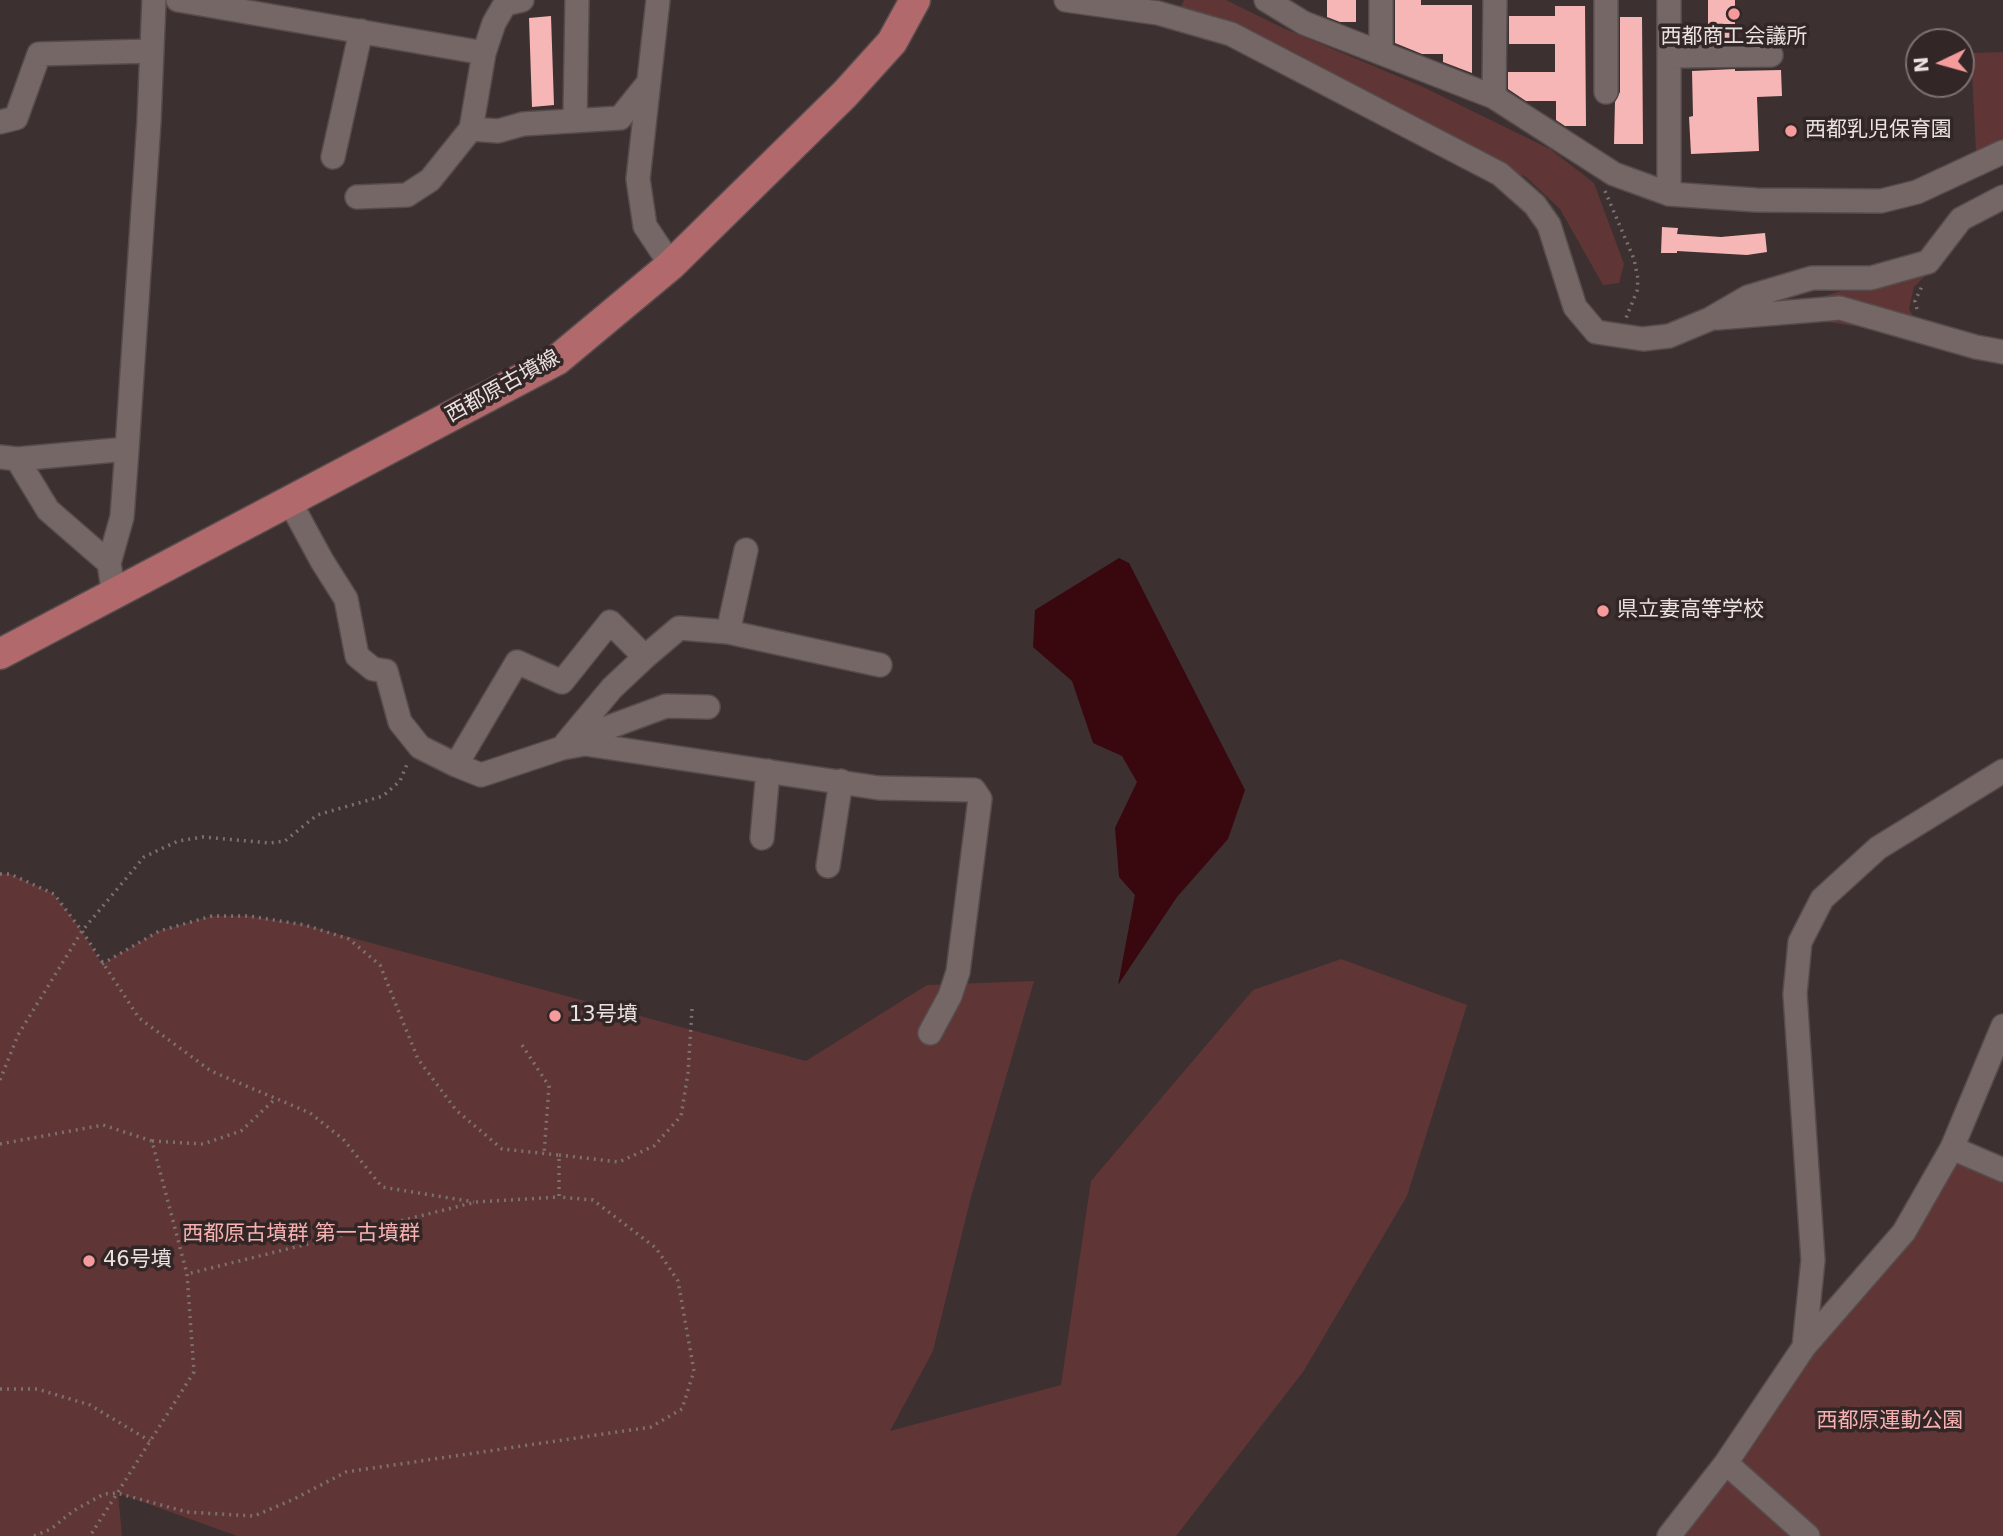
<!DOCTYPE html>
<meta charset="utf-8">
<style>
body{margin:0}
#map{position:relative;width:2003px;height:1536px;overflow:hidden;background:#3d3030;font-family:"DejaVu Sans",sans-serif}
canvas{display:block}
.north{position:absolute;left:1905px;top:28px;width:70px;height:70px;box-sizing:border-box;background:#332626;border:2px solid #7c7171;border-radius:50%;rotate:265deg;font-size:19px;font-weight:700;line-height:28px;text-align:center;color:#eae1e1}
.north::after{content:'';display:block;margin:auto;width:24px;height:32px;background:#f59b9c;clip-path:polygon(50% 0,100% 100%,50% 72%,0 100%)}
</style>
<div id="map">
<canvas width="2003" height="1536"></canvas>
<div class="north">N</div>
</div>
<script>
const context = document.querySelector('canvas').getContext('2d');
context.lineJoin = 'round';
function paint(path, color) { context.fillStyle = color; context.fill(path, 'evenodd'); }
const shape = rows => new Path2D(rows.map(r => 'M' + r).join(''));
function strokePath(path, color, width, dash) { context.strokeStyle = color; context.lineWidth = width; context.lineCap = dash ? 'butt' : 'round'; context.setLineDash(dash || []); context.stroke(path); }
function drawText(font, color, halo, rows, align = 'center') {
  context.font = font + ' "DejaVu Sans","Noto Sans JP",sans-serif'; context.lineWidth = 7; context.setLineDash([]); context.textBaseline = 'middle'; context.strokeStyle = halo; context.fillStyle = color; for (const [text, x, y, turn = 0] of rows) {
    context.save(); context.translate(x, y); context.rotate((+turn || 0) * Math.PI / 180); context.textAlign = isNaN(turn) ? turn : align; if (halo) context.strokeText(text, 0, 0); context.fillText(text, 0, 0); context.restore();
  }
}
paint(shape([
 [1184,0,1226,0,1283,28,1421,86,1550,149,1594,183,1624,264,1619,283,1603,285,1560,209,1526,177,1468,153,1294,52,1222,21,1179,11],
 [2003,52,2003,144,1976,152,1971,53],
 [1937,264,1914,287,1909,309,1919,326,1930,337,1779,315,1813,299],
 [0,874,10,874,54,894,82,931,102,964,159,931,212,916,249,916,305,925,806,1061,927,985,1034,981,971,1197,933,1351,890,1431,1061,1385,1091,1181,1253,990,1341,959,1467,1005,1407,1196,1303,1372,1176,1536,237,1536,118,1493,122,1536,0,1536],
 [1952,1148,2003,1170,2003,1536,1669,1536,1904,1232]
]), '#603536');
paint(shape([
 [1119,558,1129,563,1245,790,1228,839,1177,897,1118,985,1135,895,1119,877,1115,828,1137,782,1122,756,1093,743,1072,681,1033,647,1035,610]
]), '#38080e');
paint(shape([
 [1327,0,1356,0,1356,22,1340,22,1327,17],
 [1395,0,1421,0,1421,5,1472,5,1472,73,1443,62,1443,54,1422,54,1395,43],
 [1708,0,1735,0,1735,41,1708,42],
 [1555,6,1585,6,1586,126,1565,126,1556,120,1556,101,1526,101,1508,89,1508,72,1555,72,1555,44,1509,44,1509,16,1555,16],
 [551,16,554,105,532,107,529,18],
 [1620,17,1642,17,1643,144,1614,144,1615,102,1620,92],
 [1735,69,1735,71,1781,70,1782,96,1757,97,1759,151,1691,154,1689,117,1693,116,1692,71],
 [1662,227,1678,228,1677,234,1721,237,1765,233,1767,252,1747,255,1677,251,1677,253,1661,253]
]), '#f6b6b6');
const minor = shape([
 [178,0,484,53,494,23,505,4,522,0],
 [658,0,638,179,645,226,671,265],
 [1066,0,1158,13,1231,34,1500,174,1535,205,1549,225,1575,307,1596,332,1643,339,1669,336,1710,319,1748,297,1812,278,1871,278,1928,262,1961,219,2003,197],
 [1266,0,1304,23,1494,97,1614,174,1669,194,1756,200,1881,201,1917,192,2003,152],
 [1606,0,1606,92],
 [1669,0,1669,194],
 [1381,52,1381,0],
 [1669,56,1771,55],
 [1494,97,1495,0],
 [575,120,577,0],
 [0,122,16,118,39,54,152,51],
 [471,129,498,131,523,124,620,118,649,82],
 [333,157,361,31],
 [357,197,407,195,430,180,471,129,484,53],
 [1717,318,1840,308,1976,347,2003,352],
 [0,457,17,459,127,449],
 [17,459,48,510,109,563],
 [290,502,322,561,346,599,357,656,373,669,386,671,400,722,420,747,456,765,517,662,562,682,610,622,645,657,679,628,728,632,880,665],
 [114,596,109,563,122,517,127,449,149,121,154,0],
 [728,632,746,550],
 [566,743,612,688,645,657],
 [585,744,593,733,666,706,708,707],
 [456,765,481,775,562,748,585,744,879,788,974,790,980,799,958,972,950,996,930,1033],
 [762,838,768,771],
 [828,866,841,781],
 [1952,1148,2003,1170],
 [1804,1347,1904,1232,1952,1148,2003,1026],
 [1726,1463,1808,1536],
 [1669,1536,1726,1463,1804,1347,1813,1260,1795,994,1800,942,1822,899,1878,848,2003,771]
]);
const major = shape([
 [0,654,557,360,671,265,845,94,892,42,915,0]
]);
strokePath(minor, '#574c4c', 26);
strokePath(major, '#574c4c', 33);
strokePath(shape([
 [1605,191,1634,259,1638,279,1637,291,1626,318],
 [1917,309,1915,301,1923,284],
 [0,874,10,874,54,894,82,931,139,1018,211,1071,310,1113,343,1139,382,1187,474,1202],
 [102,964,159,931,212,916,249,916,305,925,349,939,380,965,418,1059,456,1110,502,1149,559,1155,559,1197,476,1202,187,1274],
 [522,1045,549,1086,544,1154],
 [0,1080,18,1035,82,931,144,857,178,841,203,837,270,843,285,841,317,815,383,796,400,781,408,762],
 [152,1141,203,1144,241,1131,274,1100],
 [0,1144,103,1125,152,1141,187,1274,194,1372,90,1536],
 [559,1155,619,1162,654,1146,681,1116,688,1073,692,1009],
 [0,1389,37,1389,90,1405,150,1441],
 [34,1536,51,1529,73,1511,104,1494,117,1493,187,1512,254,1516,294,1499,346,1472,651,1427,682,1409,694,1371,678,1281,656,1248,593,1200,559,1197]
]), '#7c7171', 3.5, [2, 5]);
strokePath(minor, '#766767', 23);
strokePath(major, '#b1696c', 30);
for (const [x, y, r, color] of [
 [1734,14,7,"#f59b9c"],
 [1791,131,7,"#f59b9c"],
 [1603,611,7,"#f59b9c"],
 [555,1016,7,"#f59b9c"],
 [89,1261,7,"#f59b9c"]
]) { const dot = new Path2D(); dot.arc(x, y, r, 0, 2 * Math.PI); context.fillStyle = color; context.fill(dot); strokePath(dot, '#332626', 2.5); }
drawText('21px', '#eae1e1', '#332626', [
 ["西都商工会議所",1734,38,"center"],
 ["西都乳児保育園",1805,131],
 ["県立妻高等学校",1617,611],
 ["13号墳",569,1016],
 ["46号墳",103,1261]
], 'left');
drawText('21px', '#eae1e1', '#332626', [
 ["西都原古墳線",503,387,-29]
]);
drawText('21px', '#f8b1b1', '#332626', [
 ["西都原古墳群 第一古墳群",301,1235],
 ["西都原運動公園",1890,1422]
]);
</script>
